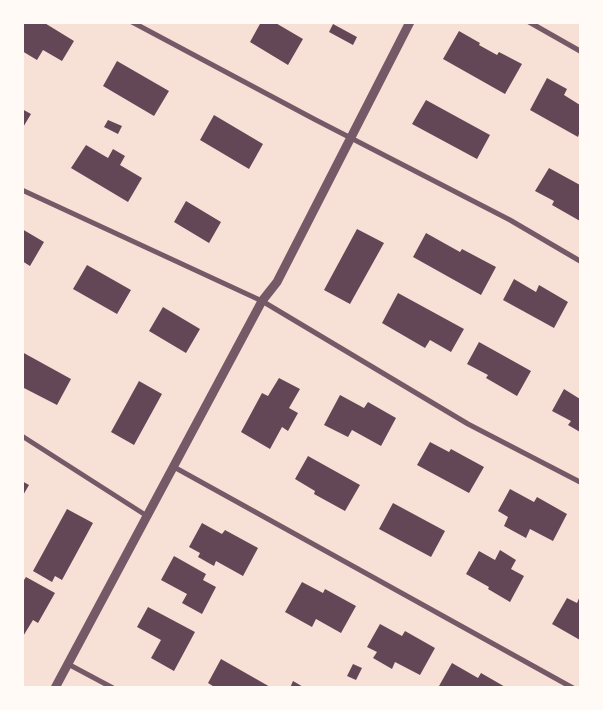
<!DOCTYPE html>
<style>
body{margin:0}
#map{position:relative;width:603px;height:710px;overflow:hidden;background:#f7e1d7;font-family:"Open Sans",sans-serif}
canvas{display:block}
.frame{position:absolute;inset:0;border:24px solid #fffaf5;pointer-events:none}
</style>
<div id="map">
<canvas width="603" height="710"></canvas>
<div class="frame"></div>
</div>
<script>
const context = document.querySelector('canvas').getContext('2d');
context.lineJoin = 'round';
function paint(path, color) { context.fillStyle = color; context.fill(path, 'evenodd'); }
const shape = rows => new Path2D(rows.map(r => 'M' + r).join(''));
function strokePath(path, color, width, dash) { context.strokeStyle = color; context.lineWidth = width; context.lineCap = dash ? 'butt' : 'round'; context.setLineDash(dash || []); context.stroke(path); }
paint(shape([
 [22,22,43,22,74,41,62,61,43,50,37,60,22,51],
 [261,22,274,22,303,39,288,65,250,42],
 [333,24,357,37,353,45,329,32],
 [459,31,480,43,479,45,497,55,499,52,522,64,505,94,443,59],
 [117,61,169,91,154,116,103,86],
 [547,78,567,89,564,95,580,105,580,131,578,137,530,110],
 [426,100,490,135,477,159,412,124],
 [22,109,31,114,22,129],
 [214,115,263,144,249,169,200,140],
 [108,120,122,126,118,134,104,127],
 [86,145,108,158,113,149,125,156,120,165,142,178,128,202,71,168],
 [549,168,580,185,580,221,552,205,554,201,535,191],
 [186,201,221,222,209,243,174,222],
 [22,229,44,242,30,266,22,261],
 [357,229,384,243,350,304,324,290],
 [426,233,460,252,462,249,496,267,481,295,413,257],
 [87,265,131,290,117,314,73,289],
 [514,279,536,292,539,285,568,302,554,328,503,300],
 [398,293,464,329,451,352,430,340,425,348,382,323],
 [163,307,200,329,186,353,149,331],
 [479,342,531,371,517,396,486,378,488,375,467,364],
 [22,352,71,379,57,405,22,387],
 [279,378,300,389,289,408,298,413,288,431,282,427,270,449,241,432,262,393,268,396],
 [139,381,162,394,134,445,111,432],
 [564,389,580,399,580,432,568,425,571,421,552,411],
 [340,395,364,408,368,402,396,418,381,446,352,430,348,437,324,425],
 [430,442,449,452,451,449,484,467,469,493,417,465],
 [308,456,360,485,345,511,314,494,315,491,295,479],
 [22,481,29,485,22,497],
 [510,489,534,502,537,497,567,514,553,541,530,529,526,538,504,526,508,517,498,511],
 [393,503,445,531,431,557,379,529],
 [67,509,93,523,62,580,55,576,52,582,33,571],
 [202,523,222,534,225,530,258,548,243,576,216,561,214,566,198,557,200,553,189,547],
 [500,550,516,560,511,569,524,576,510,602,488,589,489,587,466,574,479,551,495,560],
 [174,556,206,574,203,580,216,587,202,614,182,603,187,594,161,580],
 [26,577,55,593,38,623,33,620,22,638,22,583],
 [302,582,323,593,325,589,356,606,341,633,316,619,312,627,285,612],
 [580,596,580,640,552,624,567,598,577,603],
 [148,607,195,632,174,671,151,658,161,640,137,627],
 [380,624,402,636,405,631,435,648,420,675,395,662,392,669,373,658,377,652,367,647],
 [221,659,272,688,216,688,208,683],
 [452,663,478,678,481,673,507,688,441,688,439,686],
 [353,664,362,668,356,680,347,676],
 [293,681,305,688,290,688]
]), '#644757');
strokePath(shape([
 [132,22,314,119,510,220,580,261],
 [529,22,580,51],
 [22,190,262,301,468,424,580,482],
 [22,436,147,516],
 [174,467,573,688],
 [68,664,113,688]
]), '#755966', 5);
strokePath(shape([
 [55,688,262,301,277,282,410,22]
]), '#755966', 9);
</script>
